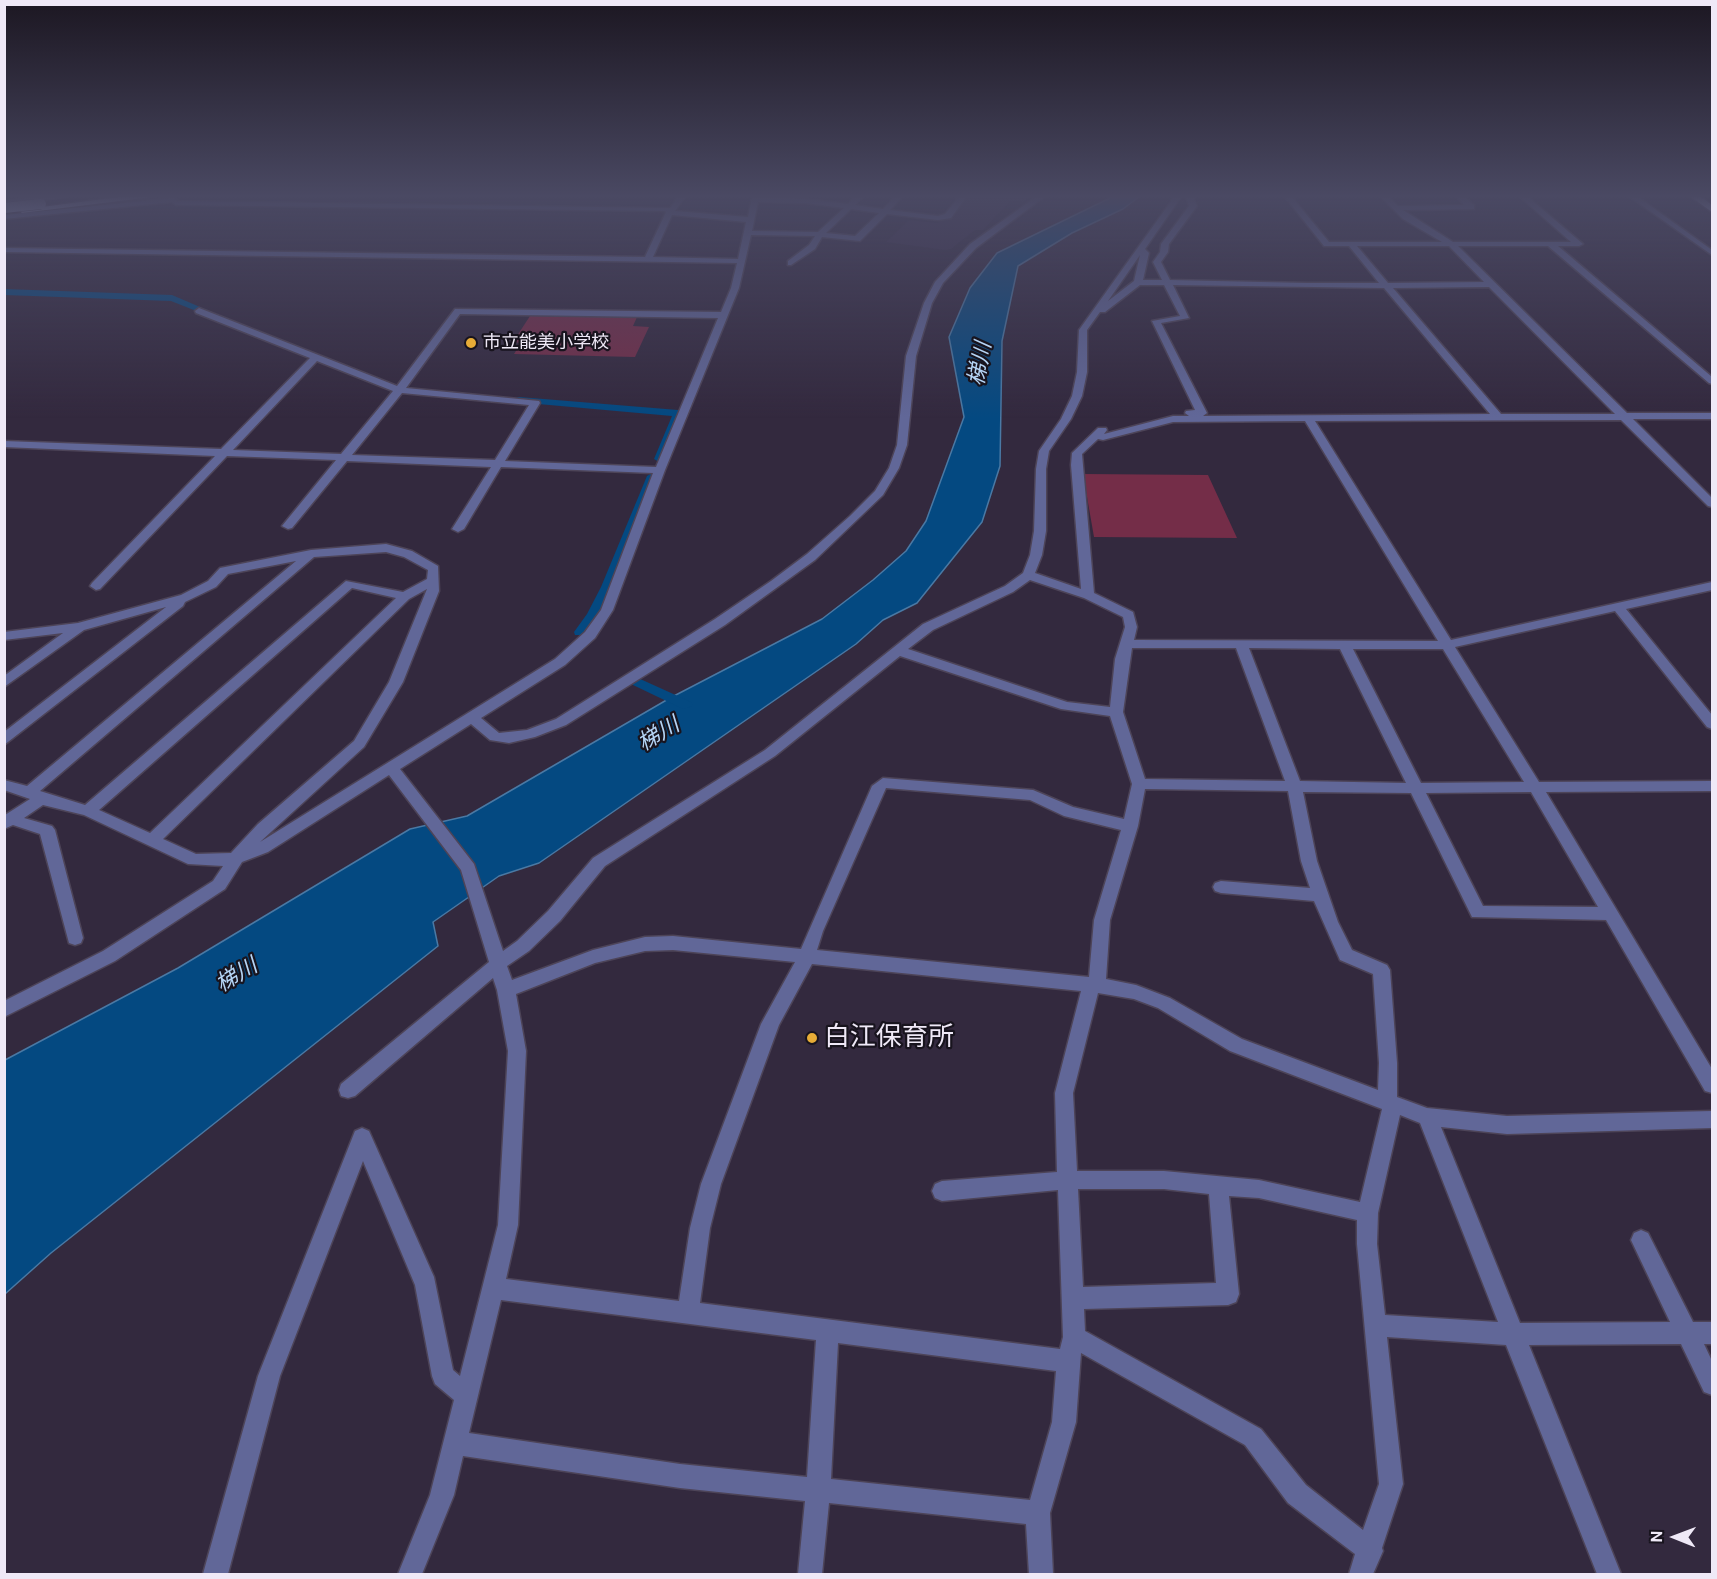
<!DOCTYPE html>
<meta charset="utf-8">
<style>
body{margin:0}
#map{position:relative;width:1717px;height:1579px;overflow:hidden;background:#33293e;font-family:"DM Sans",sans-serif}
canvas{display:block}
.frame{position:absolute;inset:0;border:6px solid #efe9f7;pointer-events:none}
.north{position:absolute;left:1645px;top:1507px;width:60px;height:60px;-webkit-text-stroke:4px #18141e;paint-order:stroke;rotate:271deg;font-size:16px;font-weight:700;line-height:24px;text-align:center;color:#efe9f7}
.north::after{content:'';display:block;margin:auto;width:21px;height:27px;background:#efe9f7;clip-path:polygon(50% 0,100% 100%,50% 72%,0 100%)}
</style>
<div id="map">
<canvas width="1717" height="1579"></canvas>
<div class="frame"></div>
<div class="north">N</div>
</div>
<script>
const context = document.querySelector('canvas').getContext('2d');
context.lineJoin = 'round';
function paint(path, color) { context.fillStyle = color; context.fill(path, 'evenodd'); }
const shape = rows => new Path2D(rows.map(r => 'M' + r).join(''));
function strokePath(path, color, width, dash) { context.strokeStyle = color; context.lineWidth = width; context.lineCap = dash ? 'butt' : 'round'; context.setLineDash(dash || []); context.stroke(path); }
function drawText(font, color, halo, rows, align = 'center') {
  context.font = font + ' "DM Sans","Noto Sans JP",sans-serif'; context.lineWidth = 4.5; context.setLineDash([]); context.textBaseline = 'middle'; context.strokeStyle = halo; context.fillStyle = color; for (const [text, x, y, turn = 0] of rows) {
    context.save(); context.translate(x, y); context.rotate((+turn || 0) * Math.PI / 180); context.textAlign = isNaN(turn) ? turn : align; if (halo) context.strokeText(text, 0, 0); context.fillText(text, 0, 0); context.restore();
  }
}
paint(shape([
 [967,197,1030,197,1023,202,1011,201,983,230,975,230,951,249,945,250,886,242,909,220,938,223,942,218,952,216]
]), '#3a2d49');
paint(shape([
 [530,316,637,317,633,326,649,327,635,357,514,354,521,343,513,342],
 [1083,474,1208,475,1237,538,1094,537]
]), '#742d48');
const water = shape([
 [1112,197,1139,197,1123,209,1072,233,1018,266,1002,341,1000,466,982,522,917,603,883,620,856,644,539,863,499,876,433,922,438,946,51,1253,5,1294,5,1060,178,968,410,829,467,816,670,698,822,619,873,580,906,551,926,521,964,417,949,337,970,288,997,253,1112,197]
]);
paint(water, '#044981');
strokePath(water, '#4a79a4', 1.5);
paint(shape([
 [4,289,172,295,221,316,214,318,171,301,4,295,4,289],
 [519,397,678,410,683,413,664,459,659,462,654,459,672,416,516,402,516,398,519,397],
 [652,473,657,476,613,587,599,615,585,635,575,635,574,632,587,614,601,587,647,476,652,473],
 [638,678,691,702,693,705,686,709,681,708,633,685,631,682,638,678]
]), '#044981');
const minor = shape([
 [37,197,65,197,4,205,4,201,37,197],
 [678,197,685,197,675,211,748,217,752,197,805,199,848,204,855,197,863,197,855,205,883,209,895,197,902,197,890,210,938,216,945,214,959,197,966,197,951,218,938,220,887,214,860,241,822,237,815,249,791,265,788,265,788,261,809,245,815,236,751,235,739,288,665,470,613,610,595,638,565,665,481,718,499,733,527,730,556,719,715,619,771,581,807,554,850,516,875,491,889,468,897,445,906,356,924,303,935,282,970,244,1036,197,1044,197,976,248,943,283,932,303,916,356,907,445,899,468,883,495,815,560,725,625,566,725,535,737,509,743,490,740,471,724,400,769,474,864,503,951,517,941,548,911,593,858,765,750,923,624,1005,586,1023,573,1030,555,1034,531,1036,469,1039,451,1061,419,1072,396,1077,372,1079,330,1174,197,1181,197,1145,249,1149,253,1143,280,1162,280,1153,262,1160,252,1161,244,1189,206,1186,197,1193,197,1197,206,1169,244,1168,252,1161,262,1170,280,1307,283,1379,283,1349,246,1324,246,1285,197,1292,197,1329,242,1442,242,1403,219,1381,197,1389,197,1398,206,1464,205,1457,197,1465,197,1474,205,1474,209,1403,210,1453,242,1571,242,1520,197,1528,197,1583,244,1579,246,1558,246,1712,377,1712,384,1709,383,1548,246,1458,246,1627,413,1712,413,1712,419,1633,419,1712,498,1712,507,1708,506,1621,420,1315,421,1451,640,1712,582,1712,590,1626,609,1712,715,1712,729,1707,727,1615,611,1455,647,1539,782,1712,781,1712,791,1546,792,1712,1069,1712,1093,1705,1091,1606,920,1472,917,1411,793,1303,792,1317,861,1338,922,1352,950,1387,965,1390,970,1397,1063,1397,1097,1427,1108,1507,1116,1712,1111,1712,1128,1507,1134,1441,1127,1520,1323,1670,1322,1631,1240,1634,1233,1641,1230,1648,1233,1693,1322,1712,1322,1712,1344,1704,1344,1712,1361,1712,1395,1704,1392,1681,1344,1529,1345,1621,1574,1597,1574,1506,1345,1387,1337,1403,1484,1382,1548,1383,1551,1373,1574,1349,1574,1355,1554,1288,1503,1245,1445,1081,1353,1076,1422,1050,1513,1053,1574,1029,1574,1026,1524,829,1503,822,1574,798,1574,805,1501,680,1488,463,1456,454,1495,422,1574,398,1574,430,1495,454,1400,435,1384,432,1376,415,1285,363,1161,280,1376,228,1574,203,1574,258,1376,355,1131,362,1128,369,1131,434,1277,453,1370,460,1376,498,1225,508,1051,497,990,493,978,355,1096,348,1098,341,1096,339,1090,341,1084,489,962,461,870,389,775,268,852,242,862,225,889,115,961,4,1017,4,1001,103,951,213,881,223,866,188,864,84,815,43,805,24,818,52,826,55,830,83,938,81,943,75,945,69,943,40,834,13,825,4,829,5,815,30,799,4,790,4,780,27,786,296,561,228,574,216,587,185,602,183,606,4,745,4,732,166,607,84,630,4,687,4,676,63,633,4,640,4,632,78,623,181,595,208,581,220,568,311,550,386,544,412,551,438,566,439,591,403,682,364,747,260,842,555,659,585,632,601,610,653,473,501,467,464,529,458,532,452,529,491,467,347,461,292,528,288,529,282,526,336,460,227,456,100,589,96,590,90,586,92,583,215,456,4,447,4,441,221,449,310,358,196,313,195,311,199,308,397,386,455,309,721,312,731,288,737,263,4,252,4,248,645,257,666,212,664,211,176,205,172,202,4,219,4,215,174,198,178,201,670,208,678,197],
 [758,202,805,203,844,208,818,232,752,231,758,202],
 [851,209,879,213,855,236,826,233,851,209],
 [672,215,746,222,738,259,653,257,672,215],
 [1357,246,1449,246,1484,282,1388,283,1357,246],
 [1140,255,1134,281,1108,301,1140,255],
 [1140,285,1164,285,1180,316,1152,321,1195,410,1186,411,1185,413,1189,416,1173,416,1104,434,1107,430,1106,428,1098,428,1072,453,1071,465,1081,589,1035,573,1042,555,1046,531,1046,469,1049,451,1071,419,1082,396,1087,372,1087,330,1100,312,1105,312,1140,285],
 [1173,285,1384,288,1490,414,1203,416,1207,413,1161,323,1189,318,1173,285],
 [1489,287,1615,414,1501,414,1393,288,1489,287],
 [460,314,718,318,656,467,505,461,540,403,539,401,406,388,460,314],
 [317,361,393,391,341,454,233,450,317,361],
 [402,393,529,405,495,460,352,455,402,393],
 [1305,421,1438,641,1134,640,1137,627,1133,612,1094,593,1082,454,1098,439,1103,440,1173,422,1305,421],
 [386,552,404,557,428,570,427,579,403,592,346,581,85,805,40,791,314,557,386,552],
 [1030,580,1084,598,1123,617,1125,627,1115,659,1110,707,1067,702,908,649,933,630,1013,592,1030,580],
 [352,588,396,598,150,833,99,810,352,588],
 [427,589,389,682,354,741,258,824,231,853,196,854,163,839,409,599,427,589],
 [1132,648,1236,648,1285,781,1145,779,1123,712,1132,648],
 [1249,648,1340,649,1406,783,1300,781,1249,648],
 [1353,649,1443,649,1524,782,1421,783,1353,649],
 [900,656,1061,709,1110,716,1132,784,1124,819,1073,807,1033,790,883,778,872,786,801,949,673,936,645,937,593,950,512,980,507,966,529,951,560,921,605,866,775,756,900,656],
 [886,788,1030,800,1064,816,1121,830,1094,920,1089,977,817,950,823,931,886,788],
 [1145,789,1288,791,1301,861,1310,888,1221,881,1215,883,1213,887,1215,891,1221,893,1314,901,1340,960,1373,974,1379,1063,1378,1090,1242,1039,1170,998,1136,985,1106,979,1110,920,1138,826,1145,789],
 [1531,792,1598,907,1483,906,1426,793,1531,792],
 [673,950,795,962,761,1024,701,1184,690,1228,679,1301,506,1279,518,1225,526,1051,516,994,595,963,645,951,673,950],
 [812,964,1081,991,1055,1093,1057,1172,942,1181,935,1184,932,1191,935,1198,942,1201,1058,1190,1063,1337,1060,1349,700,1303,710,1228,721,1184,779,1025,812,964],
 [1098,993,1134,999,1158,1008,1230,1051,1382,1109,1360,1202,1259,1180,1164,1171,1077,1171,1073,1093,1098,993],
 [1400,1115,1420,1123,1498,1322,1385,1315,1377,1244,1378,1213,1400,1115],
 [1078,1189,1164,1189,1209,1194,1216,1283,1083,1287,1078,1189],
 [1229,1196,1259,1198,1357,1220,1357,1244,1379,1484,1363,1530,1306,1485,1261,1429,1085,1331,1084,1309,1228,1305,1236,1302,1239,1294,1229,1196],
 [501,1300,816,1340,807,1477,680,1464,469,1433,501,1300],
 [838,1343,1056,1371,1052,1422,1030,1500,831,1479,838,1343],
 [1630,197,1638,197,1712,250,1712,255,1630,197]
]);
const highway = shape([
 [119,197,152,197,22,213,18,210,119,197],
 [1691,197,1701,197,1712,205,1712,212,1691,197]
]);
strokePath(minor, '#4d4458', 3);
strokePath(highway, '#4d4458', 3);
paint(minor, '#616798');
paint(highway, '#b5bced');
const highwayBridge = shape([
 [4,208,41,204]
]);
strokePath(highwayBridge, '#4d4458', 11, []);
strokePath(highwayBridge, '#b5bced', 10);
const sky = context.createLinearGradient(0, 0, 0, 418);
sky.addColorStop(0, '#1c1722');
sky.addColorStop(0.47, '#4a4963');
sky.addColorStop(1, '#4a496300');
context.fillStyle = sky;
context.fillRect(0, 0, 1717, 418);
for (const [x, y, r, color] of [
 [471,343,6,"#e7ac37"],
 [812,1038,6,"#e7ac37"]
]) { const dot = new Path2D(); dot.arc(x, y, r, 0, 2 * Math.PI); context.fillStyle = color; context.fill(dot); strokePath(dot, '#18141e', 2); }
drawText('18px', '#efe9f7', '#18141e', [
 ["市立能美小学校",483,343]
], 'left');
drawText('italic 22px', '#b5d4f5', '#18141e', [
 ["梯川",981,364,-80],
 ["梯川",659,735,-31],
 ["梯川",237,976,-31]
]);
drawText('26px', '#efe9f7', '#18141e', [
 ["白江保育所",824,1038]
], 'left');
</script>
